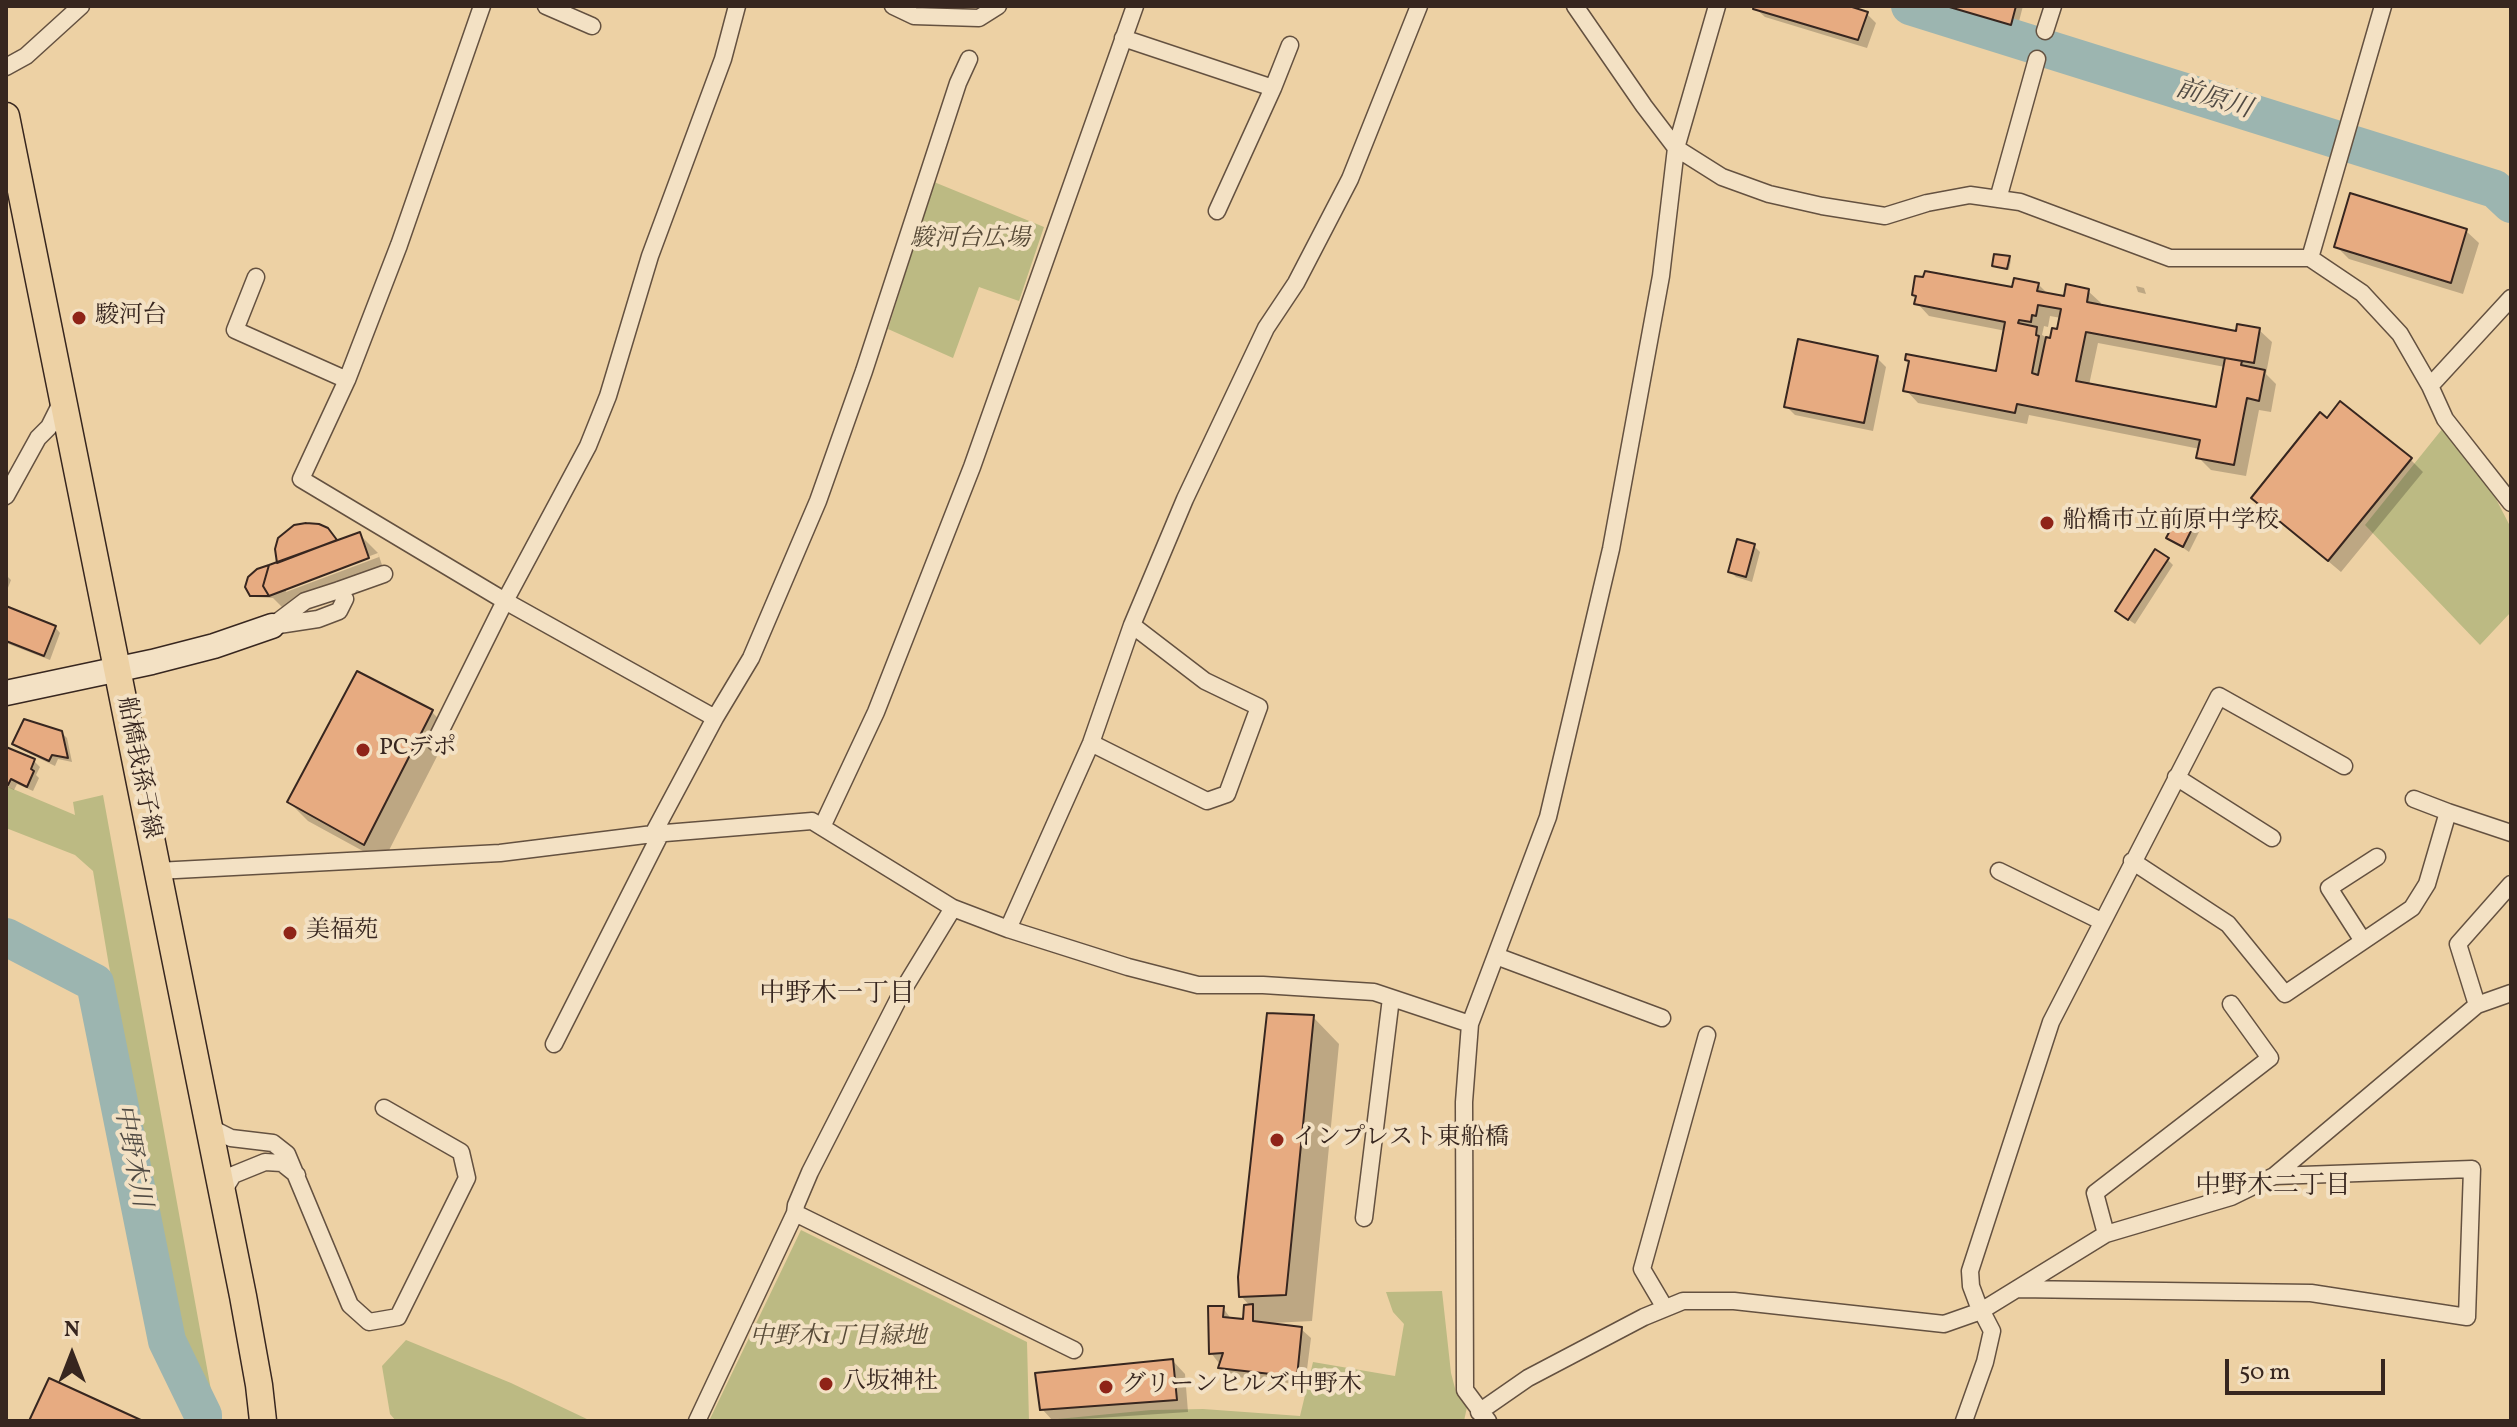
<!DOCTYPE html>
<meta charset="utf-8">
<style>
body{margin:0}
#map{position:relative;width:2517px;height:1427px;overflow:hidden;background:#edd1a4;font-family:Vollkorn,serif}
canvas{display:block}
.frame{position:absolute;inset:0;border:8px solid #37261f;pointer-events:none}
.north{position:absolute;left:32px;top:1315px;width:80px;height:80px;-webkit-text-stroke:6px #f3e1c4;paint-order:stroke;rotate:0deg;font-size:22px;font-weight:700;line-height:32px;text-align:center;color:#37261f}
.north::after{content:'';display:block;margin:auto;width:28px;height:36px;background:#37261f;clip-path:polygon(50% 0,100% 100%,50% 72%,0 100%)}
.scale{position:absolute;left:2225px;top:1359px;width:160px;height:36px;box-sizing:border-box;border:4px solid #37261f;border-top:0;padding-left:10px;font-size:24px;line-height:28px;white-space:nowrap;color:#37261f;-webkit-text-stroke:6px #f3e1c4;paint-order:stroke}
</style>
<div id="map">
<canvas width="2517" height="1427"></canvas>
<div class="frame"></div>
<div class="north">N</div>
<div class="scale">50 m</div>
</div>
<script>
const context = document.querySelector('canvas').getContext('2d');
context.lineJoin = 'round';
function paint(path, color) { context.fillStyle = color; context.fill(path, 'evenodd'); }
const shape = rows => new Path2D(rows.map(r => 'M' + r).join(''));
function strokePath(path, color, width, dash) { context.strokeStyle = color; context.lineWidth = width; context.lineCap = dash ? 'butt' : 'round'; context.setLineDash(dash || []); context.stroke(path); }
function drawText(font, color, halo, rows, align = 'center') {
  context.font = font + ' Vollkorn,"Noto Serif JP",serif'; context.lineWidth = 8; context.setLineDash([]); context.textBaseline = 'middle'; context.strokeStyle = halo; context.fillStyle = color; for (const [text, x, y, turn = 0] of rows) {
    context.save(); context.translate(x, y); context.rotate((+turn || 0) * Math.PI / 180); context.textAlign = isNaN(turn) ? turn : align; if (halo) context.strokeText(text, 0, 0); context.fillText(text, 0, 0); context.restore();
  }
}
paint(shape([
 [934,182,1044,227,1019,301,979,287,953,358,888,329],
 [2443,428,2495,497,2511,528,2511,612,2480,645,2365,525],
 [6,786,75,815,73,802,103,795,213,1401,187,1355,109,966,93,871,75,855,6,828],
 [801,1230,1027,1342,1029,1421,709,1421],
 [1442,1291,1451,1373,1456,1392,1467,1407,1464,1421,1037,1421,1151,1410,1203,1409,1300,1416,1313,1362,1395,1376,1404,1324,1393,1312,1386,1292],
 [406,1340,511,1383,589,1420,396,1421,390,1414,382,1366]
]), '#bcba83');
paint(shape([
 [1756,6,1843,6,1867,14,1876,23,1867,48,1765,17,1755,8],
 [1936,6,2023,6,2017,29],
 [2466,231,2479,243,2463,294,2349,259,2336,246],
 [2009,258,2011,260,2009,270,1994,266],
 [2038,284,2049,295,2066,298,2088,291,2101,303,2100,307,2238,333,2259,330,2272,342,2266,374,2276,384,2271,412,2259,410,2246,476,2211,470,2198,457,2200,449,2029,415,2027,424,1918,403,1906,390,1911,363,1907,360,1998,374,2006,331,1929,316,1917,303,1918,298,1914,294,2013,289],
 [2050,316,2061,318,2059,331,2052,340,2042,335,2044,326,2048,327],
 [2098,343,2225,367,2218,409,2089,385],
 [2136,286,2144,288,2146,294,2138,292],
 [1877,358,1886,367,1873,431,1795,415,1786,406],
 [2410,459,2423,472,2341,572,2253,498],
 [2194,524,2200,530,2189,552,2169,538],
 [330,533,337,542,359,534,378,553,386,577,289,614,273,598,255,597,252,595,280,563],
 [378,553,379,557,286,592,286,587],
 [1754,546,1760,552,1752,582,1736,577,1730,571],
 [2167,559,2173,565,2135,624,2123,616],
 [6,575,11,580,6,593],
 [6,608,55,627,60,633,50,660,6,643],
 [432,712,450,731,383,862,308,821,289,802],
 [61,732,67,738,72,762,58,759,55,766,20,749,15,744],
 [6,751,34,761,40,767,36,775,39,778,33,791,17,784,14,790,6,786],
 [1313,1017,1339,1044,1312,1321,1272,1323,1272,1325,1301,1329,1311,1338,1305,1385,1229,1376,1211,1353,1223,1308,1232,1320,1244,1321,1250,1306,1241,1296],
 [1173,1361,1185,1374,1188,1412,1053,1421,1042,1409]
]), '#0003');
strokePath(shape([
 [1910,6,2495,189,2511,204],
 [6,937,95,983,167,1341,203,1415,203,1421]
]), '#9cb5b0', 38);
const building = shape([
 [1754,6,1849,6,1868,12,1858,40,1753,9,1754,6],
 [1946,6,2016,6,2011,25,1946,6],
 [2350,193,2467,229,2451,283,2334,247,2350,193],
 [1994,254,2010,256,2007,269,1992,266,1994,254],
 [1925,271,2012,287,2014,278,2039,283,2037,291,2064,296,2066,284,2089,289,2087,302,2236,331,2237,324,2260,328,2254,363,2225,358,2242,361,2241,365,2265,370,2259,401,2247,398,2234,465,2196,458,2200,440,2017,404,2015,413,1903,391,1909,361,1905,360,1906,354,1996,371,2005,322,1914,304,1916,296,1912,295,1915,276,1923,277,1925,271],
 [2038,305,2061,309,2057,329,2052,328,2050,338,2046,337,2038,375,2032,373,2039,336,2036,335,2037,327,2018,323,2019,320,2031,322,2032,315,2036,316,2038,305],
 [2086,332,2225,358,2216,407,2076,381,2086,332],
 [1798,339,1878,356,1864,423,1784,407,1798,339],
 [2340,401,2412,458,2328,561,2251,498,2320,412,2327,418,2340,401],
 [2179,514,2195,523,2183,547,2166,538,2179,514],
 [306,523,319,524,328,528,337,540,277,563,275,549,278,538,294,525,306,523],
 [360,532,369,558,269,596,263,586,269,565,360,532],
 [1737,539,1755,544,1746,577,1728,572,1737,539],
 [2155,549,2169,558,2128,620,2115,611,2155,549],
 [269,565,263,586,269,596,250,596,245,587,248,577,257,569,269,565],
 [6,606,56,626,44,656,6,641,6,606],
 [357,671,433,710,364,845,287,802,357,671],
 [24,719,62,731,68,758,52,755,49,761,12,744,24,719],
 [6,747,35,759,31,769,34,771,27,787,11,779,8,785,6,784,6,747],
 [1267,1013,1314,1015,1286,1295,1239,1297,1238,1277,1267,1013],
 [1253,1304,1253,1321,1302,1327,1297,1377,1218,1368,1223,1353,1209,1354,1208,1306,1224,1306,1223,1317,1243,1319,1244,1305,1253,1304],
 [1173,1359,1177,1400,1040,1410,1035,1373,1173,1359],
 [49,1378,143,1421,29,1421,49,1378]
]);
paint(building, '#e7ab81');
strokePath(building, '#37261f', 2);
const street = shape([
 [482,6,399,245,347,380,301,479,505,601,715,718],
 [546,6,592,26],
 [893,6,914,16,979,18,998,6],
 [1575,6,1644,106,1676,148,1722,177,1769,194,1822,206,1885,216,1927,203,1970,195,2020,202,2170,258,2310,258],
 [2383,6,2310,258,2362,293,2400,334,2430,386,2445,419,2511,503],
 [2045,31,2053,6],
 [1123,38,1273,88,1217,211],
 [6,67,26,56,81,6],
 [1273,88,1290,45],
 [1998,199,2037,59],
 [256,277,235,330,347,380],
 [2430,386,2511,298],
 [6,496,38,438,49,427,62,401],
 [339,590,345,599,339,611,318,619,272,626,305,601,339,590],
 [339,590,384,574],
 [435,742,505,601,588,446,608,396,650,256,723,59,737,6],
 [1091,743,1207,801,1227,794,1259,707,1205,681,1132,625,1185,499,1266,328,1296,283,1350,179,1419,6],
 [2176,777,2272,838],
 [2414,799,2448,812],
 [822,827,876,712,972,467,1135,6],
 [653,834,715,718,751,658,818,501,864,371,958,83,969,59],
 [2132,861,2228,924,2285,994,2412,908,2427,884,2448,812,2511,833],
 [157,871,500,853,653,834,812,821,953,908,1008,929,1128,967,1198,985,1263,985,1374,992,1470,1024],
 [1999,871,2101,921],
 [1008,929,1091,743,1132,625],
 [2363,941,2329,888,2377,857],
 [1496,956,1662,1018],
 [2477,1005,2458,944,2511,884],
 [554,1044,661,833],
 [209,1127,231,1138,273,1143,287,1154,350,1305,369,1322,398,1317,467,1178,461,1152,384,1108],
 [222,1193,233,1175,265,1162,282,1163,297,1175],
 [795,1213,1074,1350],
 [1364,1218,1391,998],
 [2106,1234,2095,1193,2270,1058,2231,1004],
 [2017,1289,2311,1293,2467,1317,2472,1169,2274,1176],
 [1665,1308,1642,1269,1707,1035],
 [1479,1412,1528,1378,1644,1317,1683,1301,1734,1301,1944,1324,1981,1311,2106,1234,2231,1197,2274,1176,2477,1005,2511,993],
 [697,1421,795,1213,796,1205,810,1172,903,990,953,908],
 [1488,1421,1465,1390,1464,1102,1470,1024,1548,817,1611,549,1661,276,1676,148,1717,6],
 [1964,1421,1985,1362,1992,1331,1977,1302,1971,1286,1970,1271,2051,1022,2219,696,2344,766]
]);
const secondary = shape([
 [6,693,152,662,214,646,272,626]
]);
const primary = shape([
 [6,116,243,1296,259,1385,263,1421]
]);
strokePath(street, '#645140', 19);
strokePath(secondary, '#37261f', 27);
strokePath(primary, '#37261f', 29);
strokePath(street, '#f3e1c4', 16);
strokePath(secondary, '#f3e1c4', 24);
strokePath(primary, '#edd1a4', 26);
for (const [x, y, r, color] of [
 [79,318,8,"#8f2418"],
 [2047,523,8,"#8f2418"],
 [363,750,8,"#8f2418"],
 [290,933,8,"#8f2418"],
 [1277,1140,8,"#8f2418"],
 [826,1384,8,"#8f2418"],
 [1106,1387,8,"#8f2418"]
]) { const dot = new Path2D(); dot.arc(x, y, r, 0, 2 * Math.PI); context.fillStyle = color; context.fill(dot); strokePath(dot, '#f3e1c4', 3); }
drawText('italic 24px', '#584b38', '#f3e1c4', [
 ["駿河台広場",970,241],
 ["中野木1丁目緑地",838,1339]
]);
drawText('24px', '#37261f', '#f3e1c4', [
 ["駿河台",95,318],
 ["船橋市立前原中学校",2063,523],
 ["PCデポ",379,750],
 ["美福苑",306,933],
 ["インプレスト東船橋",1293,1140],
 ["八坂神社",842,1384],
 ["グリーンヒルズ中野木",1122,1387]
], 'left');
drawText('24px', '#37261f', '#f3e1c4', [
 ["船橋我孫子線",137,768,79]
]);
drawText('italic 26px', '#504a43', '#f3e1c4', [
 ["前原川",2213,101,17],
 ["中野木川",130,1156,79]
]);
drawText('26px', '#37261f', '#f3e1c4', [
 ["中野木一丁目",837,996],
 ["中野木二丁目",2273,1188]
]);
</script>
